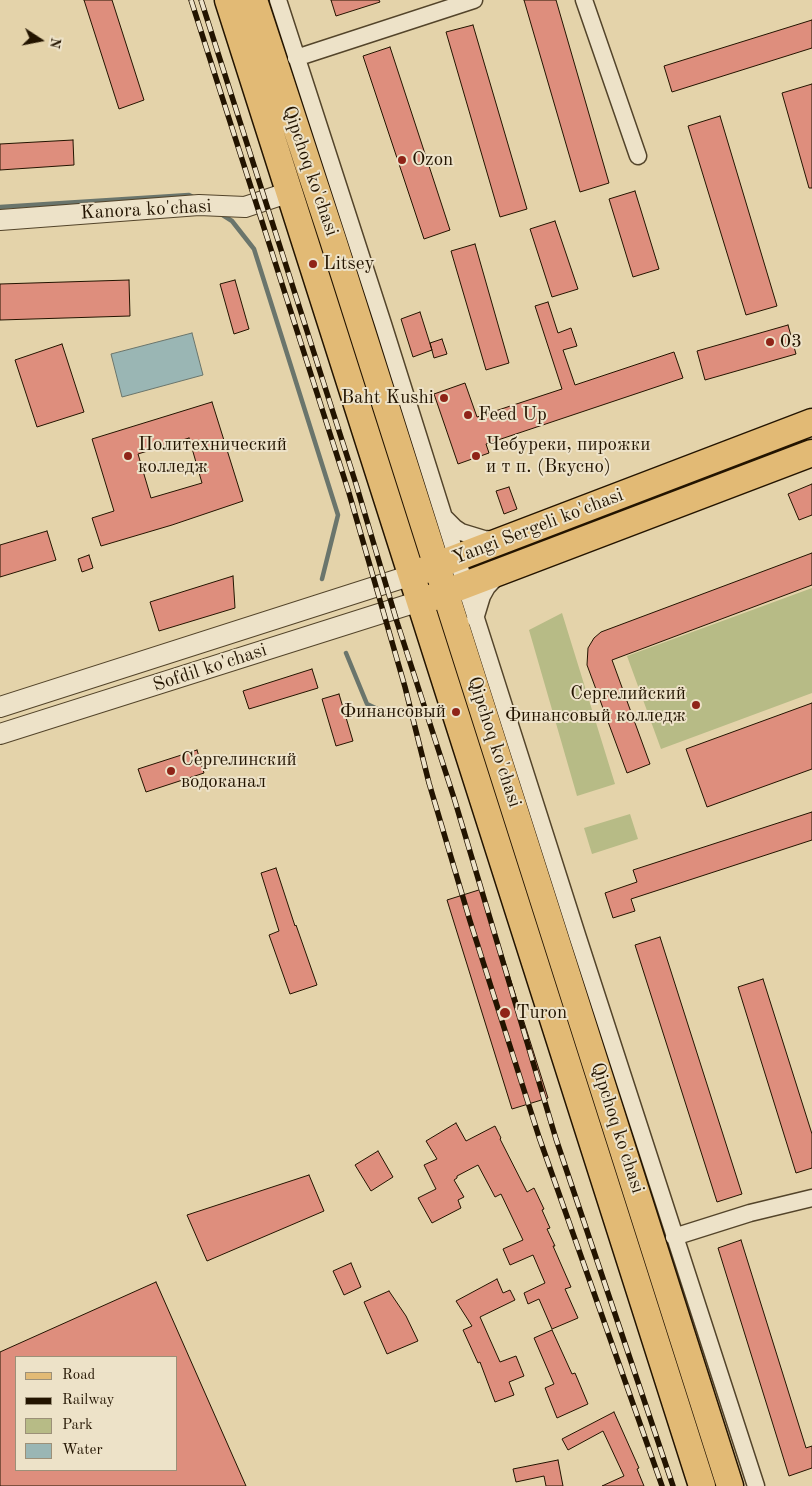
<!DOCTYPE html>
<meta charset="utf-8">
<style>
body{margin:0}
#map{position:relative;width:812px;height:1486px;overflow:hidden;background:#e4d3aa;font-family:"Old Standard TT",serif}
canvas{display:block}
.legend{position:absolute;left:15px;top:1356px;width:162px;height:115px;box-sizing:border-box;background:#ede2c8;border:1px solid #9c9078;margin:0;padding:6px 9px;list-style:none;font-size:15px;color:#231400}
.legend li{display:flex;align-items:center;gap:10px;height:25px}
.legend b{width:25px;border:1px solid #9c9078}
.north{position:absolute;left:15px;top:15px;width:50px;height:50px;-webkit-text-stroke:4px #ede2c8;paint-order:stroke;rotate:101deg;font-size:14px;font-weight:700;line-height:20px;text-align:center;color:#231400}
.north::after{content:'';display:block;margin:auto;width:18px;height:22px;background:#231400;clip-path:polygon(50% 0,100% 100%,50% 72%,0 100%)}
</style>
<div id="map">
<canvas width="812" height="1486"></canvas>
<ul class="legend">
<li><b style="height:6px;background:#e2ba75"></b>Road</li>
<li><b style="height:6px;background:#231400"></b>Railway</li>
<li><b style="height:14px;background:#b7bb86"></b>Park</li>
<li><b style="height:14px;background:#9ab6b4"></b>Water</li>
</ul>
<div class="north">N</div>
</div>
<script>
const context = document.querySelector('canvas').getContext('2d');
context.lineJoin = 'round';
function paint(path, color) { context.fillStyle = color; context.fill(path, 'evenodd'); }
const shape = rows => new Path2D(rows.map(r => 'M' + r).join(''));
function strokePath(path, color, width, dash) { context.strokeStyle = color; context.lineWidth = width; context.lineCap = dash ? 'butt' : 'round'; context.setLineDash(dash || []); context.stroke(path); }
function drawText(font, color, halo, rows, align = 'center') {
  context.font = font + ' "Old Standard TT",serif'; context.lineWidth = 4; context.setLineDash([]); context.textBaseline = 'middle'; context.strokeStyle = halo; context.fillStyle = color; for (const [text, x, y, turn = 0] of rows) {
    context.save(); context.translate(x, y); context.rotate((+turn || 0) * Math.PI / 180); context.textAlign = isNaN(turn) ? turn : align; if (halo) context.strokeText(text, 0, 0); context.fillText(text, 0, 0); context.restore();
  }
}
paint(shape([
 [812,588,812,693,661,749,627,656],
 [562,613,615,784,577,796,529,630],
 [630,814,638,839,592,854,584,828]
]), '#b7bb86');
const water = shape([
 [192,333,203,375,122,397,111,354,192,333]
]);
paint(water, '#9ab6b4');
strokePath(water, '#6a756c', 1);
strokePath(shape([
 [0,207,189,195,195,198],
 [221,214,232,221,254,249,338,515,322,579],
 [346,653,367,704,392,716]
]), '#6a756c', 4.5);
const building = shape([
 [84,0,112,0,144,100,119,109,84,0],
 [331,0,379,0,380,2,336,16,331,0],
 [524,0,556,0,609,183,580,192,524,0],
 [812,20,812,48,672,92,664,66,812,20],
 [473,25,527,209,500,217,446,32,473,25],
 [390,47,450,230,424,239,363,56,390,47],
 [812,84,812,188,809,188,782,93,812,84],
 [720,116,777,306,746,315,688,126,720,116],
 [73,140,74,165,0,170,0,144,73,140],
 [635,191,659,269,633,277,609,199,635,191],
 [555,221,578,289,552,297,530,229,555,221],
 [475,244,509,363,486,370,451,251,475,244],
 [129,280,130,316,0,320,0,284,129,280],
 [235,280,249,329,234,334,220,284,235,280],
 [548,302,558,333,571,328,577,346,563,350,575,385,674,352,683,378,486,444,489,453,458,464,434,394,465,383,477,417,562,389,535,306,548,302],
 [420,312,432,350,413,357,401,319,420,312],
 [788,325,796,354,705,380,697,351,788,325],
 [442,339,447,354,434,358,430,343,442,339],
 [62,344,84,412,37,427,15,360,62,344],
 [212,402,243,501,172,525,101,546,92,518,114,511,92,439,212,402],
 [189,438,202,483,151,498,138,454,189,438],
 [812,484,812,515,799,520,788,494,812,484],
 [509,487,517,509,504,514,496,491,509,487],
 [47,531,56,560,0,577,0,545,47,531],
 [812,553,812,585,612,660,650,764,627,773,587,665,588,648,594,638,601,632,812,553],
 [89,555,93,568,82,572,78,559,89,555],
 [233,576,235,608,159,631,150,602,233,576],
 [312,669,318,688,249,709,243,691,312,669],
 [339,694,353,741,336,746,322,699,339,694],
 [812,703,812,769,707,807,686,749,812,703],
 [197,750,204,773,146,792,138,769,197,750],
 [812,812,812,840,631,899,635,911,613,918,605,893,637,882,633,870,812,812],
 [276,868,295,926,296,925,317,985,290,994,269,935,279,931,261,873,276,868],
 [482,889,548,1098,512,1109,447,900,482,889],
 [660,937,742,1194,717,1202,635,945,660,937],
 [763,979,812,1134,812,1168,796,1173,738,987,763,979],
 [456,1123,466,1141,495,1126,501,1138,500,1139,527,1192,534,1188,544,1209,542,1210,550,1228,547,1229,555,1246,553,1246,571,1287,565,1289,578,1318,552,1329,539,1299,528,1304,524,1293,545,1283,533,1255,510,1265,503,1249,523,1240,501,1194,495,1197,478,1165,457,1176,457,1178,454,1180,464,1197,458,1200,461,1208,432,1223,418,1198,436,1189,424,1165,437,1159,426,1141,456,1123],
 [378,1151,393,1177,371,1191,355,1165,378,1151],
 [309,1175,324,1211,207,1261,187,1215,309,1175],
 [741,1240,806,1448,812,1446,812,1468,789,1476,718,1248,741,1240],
 [351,1263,361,1287,344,1295,333,1271,351,1263],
 [497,1279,503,1293,510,1290,515,1300,480,1317,500,1362,516,1356,524,1376,509,1382,514,1395,495,1402,480,1362,478,1363,463,1330,472,1326,456,1301,497,1279],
 [156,1282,246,1486,0,1486,0,1352,156,1282],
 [16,1357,176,1357,176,1470,16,1470,16,1357],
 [389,1291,406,1316,418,1341,387,1354,364,1302,389,1291],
 [552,1330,572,1374,575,1373,588,1404,557,1418,545,1388,554,1384,553,1382,534,1338,552,1330],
 [614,1412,639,1468,637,1469,644,1486,602,1486,624,1476,603,1431,568,1450,562,1439,614,1412],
 [558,1460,563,1486,546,1486,544,1476,516,1482,513,1469,558,1460]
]);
paint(building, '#de8e7d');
strokePath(building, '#231400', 1);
const minor = shape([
 [278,0,383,324,465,584,578,938,756,1486],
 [584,0,638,156],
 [296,58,474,0],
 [444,517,455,528,461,532,484,539,495,540],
 [475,619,482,596,487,587,498,575],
 [674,1237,750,1213,812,1198]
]);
const tertiary = shape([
 [0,220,199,205,245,207,290,192],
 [0,707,412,575],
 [0,734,420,601]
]);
const primary = shape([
 [228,0,702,1486],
 [254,0,333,240,730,1486],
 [422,571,812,422],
 [431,598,812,453]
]);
strokePath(minor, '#53442a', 19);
strokePath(tertiary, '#53442a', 22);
strokePath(primary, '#231400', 29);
strokePath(minor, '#ede2c8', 16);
strokePath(tertiary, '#ede2c8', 20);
strokePath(primary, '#e2ba75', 26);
const rail = shape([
 [191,0,349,493,405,687,429,783,470,921,539,1137,662,1486],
 [201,0,356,484,397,622,454,798,556,1139,673,1486]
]);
strokePath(rail, '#231400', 5.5);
strokePath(rail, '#ede2c8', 4, [11]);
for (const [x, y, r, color] of [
 [402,160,5,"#8f2418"],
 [313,264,5,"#8f2418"],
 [770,342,5,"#8f2418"],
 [444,398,5,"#8f2418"],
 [468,415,5,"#8f2418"],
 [128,456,5,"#8f2418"],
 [476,456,5,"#8f2418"],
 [696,705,5,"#8f2418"],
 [456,712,5,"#8f2418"],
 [171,771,5,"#8f2418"],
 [505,1013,6,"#8f2418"]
]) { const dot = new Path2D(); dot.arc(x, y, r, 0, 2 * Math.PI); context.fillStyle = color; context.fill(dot); strokePath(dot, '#ede2c8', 2); }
drawText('19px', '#231400', '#ede2c8', [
 ["Ozon",412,160],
 ["Litsey",323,264],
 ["03",780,342],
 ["Baht Kushi",434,398,"right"],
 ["Feed Up",478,415],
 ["Политехнический",138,445],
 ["колледж",138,467],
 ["Чебуреки, пирожки",486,445],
 ["и т п. (Вкусно)",486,467],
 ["Сергелийский",686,694,"right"],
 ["Финансовый колледж",686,716,"right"],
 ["Финансовый",446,712,"right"],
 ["Сергелинский",181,760],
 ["водоканал",181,782],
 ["Turon",516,1013]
], 'left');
drawText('19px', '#231400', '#ede2c8', [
 ["Qipchoq ko'chasi",310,171,71],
 ["Kanora ko'chasi",146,210,-3],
 ["Yangi Sergeli ko'chasi",538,527,-21],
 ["Sofdil ko'chasi",210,668,-18],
 ["Qipchoq ko'chasi",494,742,72],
 ["Qipchoq ko'chasi",617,1128,72]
]);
</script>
